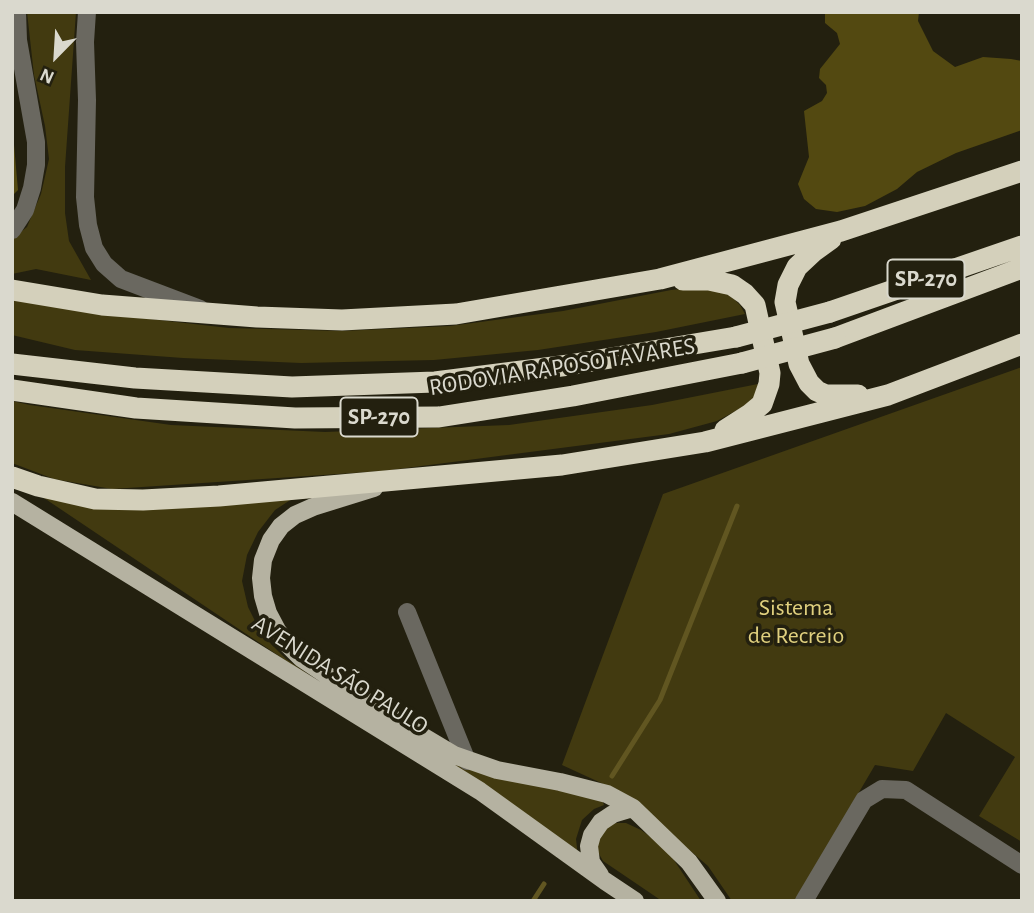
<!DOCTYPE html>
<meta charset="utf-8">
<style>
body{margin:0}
#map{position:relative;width:1034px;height:913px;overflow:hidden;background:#23200f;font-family:"Alegreya Sans",sans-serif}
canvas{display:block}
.frame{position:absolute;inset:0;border:14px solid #dad9ce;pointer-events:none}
.north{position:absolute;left:21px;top:21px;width:70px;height:70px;-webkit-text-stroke:5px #23200f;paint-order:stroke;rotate:204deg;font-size:19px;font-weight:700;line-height:28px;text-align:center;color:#dad9ce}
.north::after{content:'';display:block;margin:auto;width:24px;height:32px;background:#dad9ce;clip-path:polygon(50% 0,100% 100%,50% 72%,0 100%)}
</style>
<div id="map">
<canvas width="1034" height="913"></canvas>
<div class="frame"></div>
<div class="north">N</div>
</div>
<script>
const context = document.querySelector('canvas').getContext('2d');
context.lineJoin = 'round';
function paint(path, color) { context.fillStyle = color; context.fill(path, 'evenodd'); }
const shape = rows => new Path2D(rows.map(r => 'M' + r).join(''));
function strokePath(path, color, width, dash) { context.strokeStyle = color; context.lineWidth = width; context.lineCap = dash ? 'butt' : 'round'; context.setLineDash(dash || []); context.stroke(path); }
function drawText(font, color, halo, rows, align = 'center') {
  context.font = font + ' "Alegreya Sans",sans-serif'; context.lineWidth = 7; context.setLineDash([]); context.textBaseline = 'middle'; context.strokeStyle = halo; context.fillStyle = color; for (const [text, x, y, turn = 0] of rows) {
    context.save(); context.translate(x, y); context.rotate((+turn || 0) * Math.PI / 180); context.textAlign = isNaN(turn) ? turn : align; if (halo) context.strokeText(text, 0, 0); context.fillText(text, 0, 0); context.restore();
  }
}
paint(shape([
 [27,12,76,12,65,167,65,213,69,241,91,280,36,269,12,274,12,239,27,227,41,194,49,159,45,126,34,75],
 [706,286,721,290,734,299,740,305,745,314,656,332,538,350,434,360,301,363,183,358,75,350,12,335,12,298,88,312,229,328,342,331,450,326,563,311,671,290],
 [1022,367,1022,842,979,816,1015,757,946,713,913,771,875,765,795,901,732,901,708,866,623,793,562,765,663,494],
 [758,384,754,398,741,408,717,421,669,434,383,471,112,489,54,479,12,463,12,401,30,405,171,425,325,432,509,425,652,405],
 [295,497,275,510,258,532,247,555,242,581,248,607,262,635,286,659,361,710,569,791,602,800,604,805,594,809,582,820,576,839,578,857,44,498],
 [616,823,626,823,641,830,658,842,672,857,701,901,662,901,603,861,598,852,598,841,608,826]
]), '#423a10');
paint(shape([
 [825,12,919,12,918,21,933,51,955,67,983,57,1011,59,1022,61,1022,130,956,153,917,172,897,189,865,206,837,212,816,209,804,199,798,184,809,157,804,111,822,101,827,93,826,85,819,78,820,69,840,44,837,33,825,23],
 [12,122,18,190,12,196]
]), '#534911');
strokePath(shape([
 [612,776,660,700,737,506],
 [533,901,544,884]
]), '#615621', 5);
strokePath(shape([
 [87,12,85,42,87,100,85,197,88,225,94,248,104,264,121,279,200,309],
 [12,230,25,210,32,188,36,165,36,142,18,40,17,12],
 [407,612,467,761],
 [804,901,864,800,882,789,906,790,1022,865]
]), '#6a6860', 18);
strokePath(shape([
 [374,488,313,507,295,515,281,526,271,540,263,560,261,578,263,596,268,613,277,630,288,645,301,658,382,712,454,755,497,770,560,782,607,794,633,808,689,862,717,901],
 [12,502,480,791,605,881,635,901],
 [600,875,591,862,589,846,592,835,601,822,613,814,633,808]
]), '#b5b2a1', 18);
strokePath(shape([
 [831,239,813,252,797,267,788,285,785,302,799,364,809,383,817,391,826,395,858,395],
 [683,280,709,280,732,285,745,294,755,305,770,373,769,384,762,404,750,414,725,430],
 [12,290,102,305,257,317,342,320,456,314,660,279,841,231,1022,171],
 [830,312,1022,246],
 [835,338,1022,268],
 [12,364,135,378,292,387,435,382,569,365,736,337],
 [12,390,136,408,295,418,439,417,573,396,742,363],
 [12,477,38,486,95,499,143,500,219,496,562,465,705,442,888,395,1022,344]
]), '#d4d0bb', 21);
strokePath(shape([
 [736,337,830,312],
 [742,363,835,338]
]), '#d4d0bb', 21);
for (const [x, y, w] of [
 [926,279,77],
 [379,417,77]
]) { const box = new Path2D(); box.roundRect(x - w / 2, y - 19.5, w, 39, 5); context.fillStyle = '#23200f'; context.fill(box); strokePath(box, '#dad9ce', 2); }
drawText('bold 23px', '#dad9ce', null, [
 ["SP-270",926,279],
 ["SP-270",379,417]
]);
drawText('24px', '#dad9ce', '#23200f', [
 ["RODOVIA RAPOSO TAVARES",562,367,-9],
 ["AVENIDA SÃO PAULO",340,675,32]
]);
drawText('24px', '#e0d07e', '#23200f', [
 ["Sistema",796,608],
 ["de Recreio",796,636]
]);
</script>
